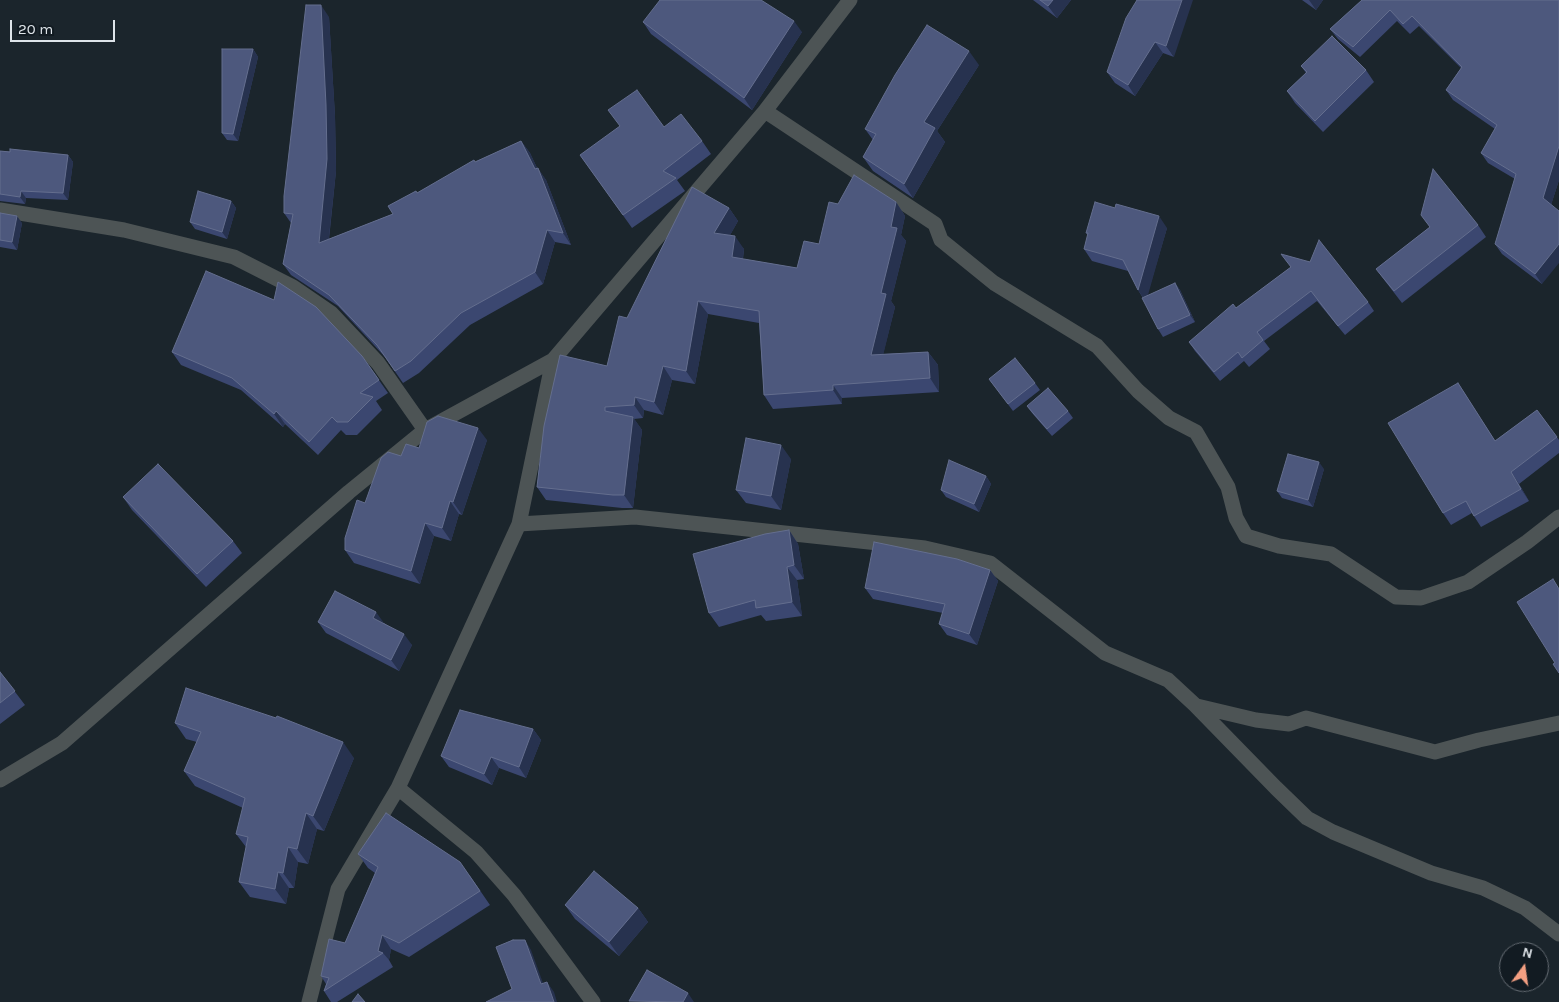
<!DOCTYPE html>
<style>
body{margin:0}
#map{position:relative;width:1559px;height:1002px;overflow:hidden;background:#1b252c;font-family:Karla,sans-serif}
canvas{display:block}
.north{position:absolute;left:1499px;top:942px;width:50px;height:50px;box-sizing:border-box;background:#121b22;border:1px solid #646b72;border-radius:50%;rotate:14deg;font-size:14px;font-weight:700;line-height:20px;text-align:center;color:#dee4e9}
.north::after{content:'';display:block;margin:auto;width:18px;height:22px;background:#f39f82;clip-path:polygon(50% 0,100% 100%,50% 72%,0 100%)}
.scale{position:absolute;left:10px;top:20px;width:105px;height:22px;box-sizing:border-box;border:2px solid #dee4e9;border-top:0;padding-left:6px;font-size:15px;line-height:18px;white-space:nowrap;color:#dee4e9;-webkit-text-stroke:4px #121b22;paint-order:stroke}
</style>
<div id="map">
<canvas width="1559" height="1002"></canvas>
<div class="north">N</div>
<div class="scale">20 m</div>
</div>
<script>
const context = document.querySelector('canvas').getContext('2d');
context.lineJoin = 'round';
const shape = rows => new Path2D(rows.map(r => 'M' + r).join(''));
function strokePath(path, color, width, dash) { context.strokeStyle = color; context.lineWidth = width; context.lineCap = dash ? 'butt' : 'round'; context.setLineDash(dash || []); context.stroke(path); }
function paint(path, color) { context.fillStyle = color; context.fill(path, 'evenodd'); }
strokePath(shape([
 [765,111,935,224,941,240,994,283,1097,346,1138,391,1169,418,1196,432,1228,487,1236,518,1246,536,1279,546,1331,554,1396,597,1421,598,1468,582,1527,542,1559,517],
 [0,210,124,230,234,257,293,287,331,313,378,363,425,430],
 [519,524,635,517,925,548,990,563,1105,653,1168,680,1195,705,1276,788,1307,818,1333,832,1431,873,1483,888,1525,908,1559,934],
 [1197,706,1256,720,1289,724,1306,718,1435,752,1479,740,1559,723],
 [0,780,62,743,349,492,425,430,553,360],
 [398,788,476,852,514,895,593,1002],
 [309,1002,338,889,398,788,519,524,553,360,765,111,850,0]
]), '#4d5455', 15);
paint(shape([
 [1033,0,1071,0,1057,18],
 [1137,0,1174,57,1163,53,1135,96,1115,83,1107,72],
 [1302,0,1323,0,1316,10],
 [1362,0,1559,0,1559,180,1551,205,1542,284,1502,254,1495,244,1515,179,1488,163,1481,153,1495,129,1453,100,1446,90,1461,68,1419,26,1410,34,1397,21,1360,57,1338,39,1330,29],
 [329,17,335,116,336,171,329,239,393,214,417,193,475,162,521,141,530,153,537,168,546,180,571,245,555,242,543,284,470,325,419,373,403,383,385,357,338,306,291,275,283,264,291,223,284,213],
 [643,22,802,32,752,110,651,34],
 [253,49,258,57,238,141,227,140,222,133],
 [979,65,937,131,945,142,913,198,873,171,863,157,873,140,865,129],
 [1301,66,1366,70,1374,82,1323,132,1295,103,1287,91,1306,73],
 [664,127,702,141,711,154,677,180,685,191,632,228,580,155],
 [0,151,68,155,73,162,68,200,26,198,25,204,0,201],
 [231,201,236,208,227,239,195,229,190,222],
 [896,202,905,216,901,235,906,241,891,301,895,307,883,354,928,352,938,365,939,392,842,398,842,404,773,409,764,395,759,323,708,314,695,384,672,380,663,415,644,410,643,418,634,419,642,430,633,508,622,508,546,500,537,487,607,366,627,318,729,208,738,221,730,235,744,249,743,259,797,268,819,244,838,204],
 [0,213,22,223,17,250,0,247],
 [1421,215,1478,225,1486,237,1402,303,1385,281,1376,269,1430,227],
 [1167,228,1147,296,1175,283,1180,290,1195,322,1163,337,1158,329,1143,298,1138,290,1128,271,1092,261,1084,249,1088,235,1086,233],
 [1281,254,1368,302,1374,311,1345,335,1317,301,1264,341,1270,349,1249,367,1244,361,1220,381,1195,351,1189,342,1236,308,1291,267],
 [172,352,362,356,388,393,376,401,382,410,357,435,346,435,341,430,318,455,285,424,283,427,241,390,181,365],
 [989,379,1035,383,1040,390,1013,411],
 [1458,383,1495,441,1537,410,1559,440,1559,453,1519,484,1529,501,1481,527,1472,513,1451,525,1443,513],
 [1027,406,1068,411,1073,418,1052,436,1032,413],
 [487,440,462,515,459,514,451,541,434,536,420,584,354,563,345,550,401,456,419,448],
 [791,459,781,510,746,503,736,490],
 [1324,469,1313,507,1282,498,1277,491],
 [986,476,991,484,979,512,946,497,941,490],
 [123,497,233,541,242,553,206,587,132,510],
 [789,530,798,544,804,579,797,580,802,616,766,621,761,615,719,627,709,613],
 [990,570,998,581,977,645,947,635,939,624,943,613,873,599,865,588],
 [318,622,384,623,412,645,399,671,326,633],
 [0,672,25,705,0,724],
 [175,723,354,758,324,831,317,829,308,864,298,862,294,888,289,888,286,904,250,897,239,882,246,847,236,834,243,808,195,786,184,771,197,742,186,739],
 [533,729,541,740,526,778,499,768,492,785,449,767,441,756],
 [358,854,470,876,490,905,409,957,391,949,389,960,393,967,337,1002,331,1002,324,991,326,984,321,976,345,943,375,873,368,868],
 [565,905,638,908,648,922,619,956,575,919]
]), '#3b4770');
paint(shape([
 [1053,0,1071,0,1057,18,1048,6],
 [1182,0,1193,0,1174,57,1166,46],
 [1309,0,1323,0,1316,10],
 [321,5,329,17,335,116,336,171,327,255,319,243],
 [794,21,802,32,752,110,744,98],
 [1155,42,1163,53,1135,96,1128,85],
 [253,49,258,57,238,141,233,134],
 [969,51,979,65,937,131,945,142,913,198,904,184,924,122],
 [521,141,530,153,540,174,538,168,546,180,571,245,563,233,535,169],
 [1559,146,1559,180,1550,208,1543,198],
 [68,155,73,162,68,200,63,193],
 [21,191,26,198,25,204,20,197],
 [231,201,236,208,227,239,222,232],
 [896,202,905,216,901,235,906,241,891,301,895,307,880,368,871,355,891,227],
 [729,208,738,221,724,246,714,233],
 [17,216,22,223,17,250,12,242],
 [1159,216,1167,228,1146,302,1138,290],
 [547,230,555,242,543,284,535,272],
 [735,236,744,249,741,270,732,257],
 [1559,244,1559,263,1542,284,1535,274],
 [1175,283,1180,290,1195,322,1190,315],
 [698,301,708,314,695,384,686,371],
 [928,352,938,365,939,392,930,378],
 [663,366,672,380,663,415,654,402],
 [833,385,842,398,842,404,833,390],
 [635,397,644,410,643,418,634,405],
 [276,411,285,424,283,427,274,414],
 [633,417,642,430,633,508,624,495],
 [478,428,487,440,462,515,453,502],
 [781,445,791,459,781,510,771,496],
 [1319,462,1324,469,1313,507,1308,500],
 [1511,472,1519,484,1529,501,1521,489],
 [986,476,991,484,979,512,974,504],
 [450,501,459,514,451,541,442,528],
 [425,523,434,536,420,584,411,571],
 [789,530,798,544,804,579,794,565],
 [787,567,797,580,802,616,792,602],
 [990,570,998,581,977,645,969,634],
 [376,612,384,623,373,618],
 [404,634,412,645,399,671,391,660],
 [533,729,541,740,526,778,519,767],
 [343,742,354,758,324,831,313,816],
 [491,757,499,768,492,785,484,774],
 [306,813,317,829,308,864,297,849],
 [288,847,298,862,294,888,283,873],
 [278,872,289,888,286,904,275,889],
 [638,908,648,922,619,956,609,942],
 [382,935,391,949,389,960,383,953,378,951],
 [525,940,531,950,547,994,541,984],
 [547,982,554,992,557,1002,554,1002],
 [688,993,694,1002,683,1002]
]), '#27324f');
const building = shape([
 [660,0,761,0,794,21,744,98,643,22,660,0],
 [1040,0,1053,0,1048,6,1040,0],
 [1137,0,1182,0,1166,46,1155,42,1128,85,1107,72,1126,18,1137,0],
 [1362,0,1559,0,1559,146,1543,198,1559,211,1559,244,1535,274,1495,244,1516,174,1481,153,1497,125,1446,90,1462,67,1412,16,1403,24,1390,10,1353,47,1330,29,1362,0],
 [306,5,321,5,326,105,327,159,319,243,393,214,388,206,416,191,417,193,474,160,475,162,521,141,535,169,538,168,563,233,547,230,535,272,461,313,411,361,395,371,377,345,329,295,283,264,293,214,284,213,284,196,306,5],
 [927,25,969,51,924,122,935,128,904,184,863,157,876,134,865,129,895,75,927,25],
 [1332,36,1366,70,1315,121,1287,91,1307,72,1301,66,1332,36],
 [222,49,253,49,233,134,222,133,222,49],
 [637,90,664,127,681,114,702,141,663,171,676,178,623,215,580,155,620,126,608,110,637,90],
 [10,149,68,155,63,193,21,191,20,197,0,194,0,151,10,152,10,149],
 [1433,169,1478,225,1394,291,1376,269,1430,227,1421,215,1433,169],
 [854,175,896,202,891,227,897,228,881,293,886,294,871,355,928,352,930,378,833,385,833,390,764,395,759,311,698,301,686,371,663,366,654,402,635,397,634,405,605,407,605,411,633,417,624,495,613,495,537,487,544,426,560,355,607,366,619,316,627,318,692,187,729,208,714,233,735,236,732,257,797,268,804,241,819,244,829,202,838,204,854,175],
 [198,191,231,201,222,232,190,222,198,191],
 [1095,202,1115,208,1116,204,1159,216,1138,290,1123,260,1084,249,1088,233,1086,233,1095,202],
 [0,213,17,216,12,242,0,240,0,213],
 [1319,240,1368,302,1338,326,1311,291,1257,332,1263,340,1242,358,1238,352,1214,372,1189,342,1233,304,1236,308,1291,267,1281,254,1310,262,1319,240],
 [206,271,274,300,278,282,316,307,362,356,379,380,360,393,373,397,348,422,337,422,332,417,309,442,276,411,274,414,232,378,172,352,206,271],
 [1175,283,1190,315,1158,329,1142,298,1175,283],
 [1015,358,1035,383,1008,404,989,379,1015,358],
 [1458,383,1495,441,1537,410,1557,437,1511,472,1521,489,1474,516,1466,501,1443,513,1388,423,1458,383],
 [1048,388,1068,411,1047,429,1027,406,1048,388],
 [438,416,478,428,453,502,450,501,442,528,425,523,411,571,345,550,345,538,357,500,365,503,381,458,388,452,401,456,406,444,419,448,427,422,438,416],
 [746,438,781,445,771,496,736,490,746,438],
 [1288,454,1319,462,1308,500,1277,491,1288,454],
 [949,460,986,476,974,504,941,490,949,460],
 [158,464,233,541,197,574,123,497,158,464],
 [789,530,794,565,787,567,792,602,756,608,755,600,709,613,693,554,765,534,789,530],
 [874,542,957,559,990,570,969,634,939,624,945,604,865,588,874,542],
 [1553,579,1559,589,1559,673,1553,664,1555,663,1517,602,1553,579],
 [335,591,376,612,373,618,404,634,391,660,318,622,335,591],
 [0,672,15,691,0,703,0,672],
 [186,688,276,718,277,716,343,742,313,816,306,813,297,849,288,847,283,873,278,872,275,889,239,882,248,837,236,834,245,798,184,771,201,732,175,723,186,688],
 [460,710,533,729,519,767,491,757,484,774,441,756,460,710],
 [386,813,460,862,480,891,399,943,382,935,378,951,383,953,324,991,329,978,321,976,329,939,345,943,378,867,358,854,386,813],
 [594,871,638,908,609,942,565,905,594,871],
 [513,940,525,940,541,984,547,982,554,1002,486,1002,512,989,496,947,513,940],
 [647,970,688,993,683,1002,629,1001,647,970],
 [358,994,365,1002,352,1002,358,994]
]);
paint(building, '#4d587d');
strokePath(building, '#646e8e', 1);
</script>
